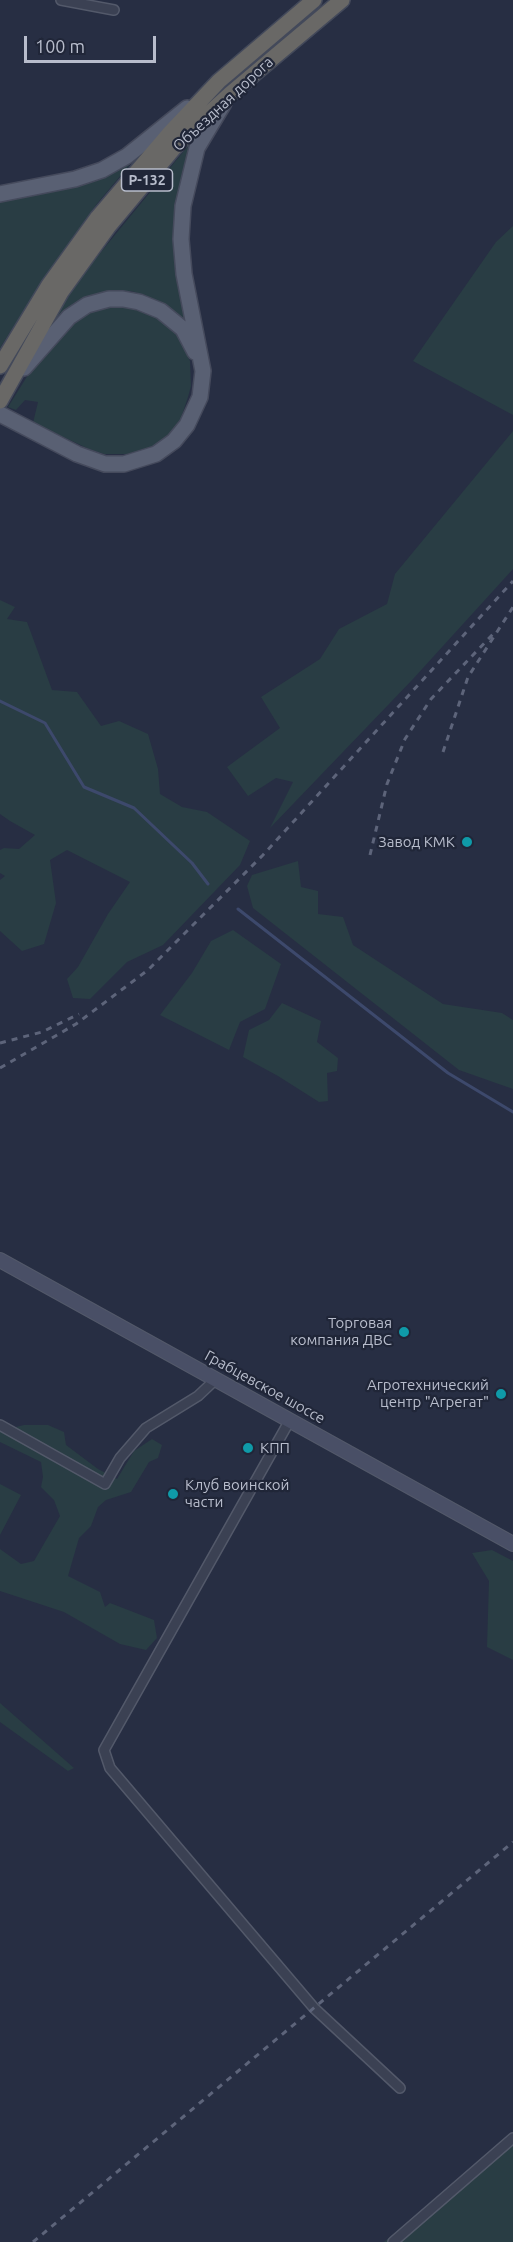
<!DOCTYPE html>
<meta charset="utf-8">
<style>
body{margin:0}
#map{position:relative;width:513px;height:2242px;overflow:hidden;background:#272e43;font-family:Ubuntu,sans-serif}
canvas{display:block}
.scale{position:absolute;left:24px;top:36px;width:132px;height:27px;box-sizing:border-box;border:3px solid #b8bdcc;border-top:0;padding-left:8px;font-size:18px;line-height:21px;white-space:nowrap;color:#b8bdcc;-webkit-text-stroke:4px #202638;paint-order:stroke}
</style>
<div id="map">
<canvas width="513" height="2242"></canvas>
<div class="scale">100 m</div>
</div>
<script>
const context = document.querySelector('canvas').getContext('2d');
context.lineJoin = 'round';
function paint(path, color) { context.fillStyle = color; context.fill(path, 'evenodd'); }
const shape = rows => new Path2D(rows.map(r => 'M' + r).join(''));
function strokePath(path, color, width, dash) { context.strokeStyle = color; context.lineWidth = width; context.lineCap = dash ? 'butt' : 'round'; context.setLineDash(dash || []); context.stroke(path); }
function drawText(font, color, halo, rows, align = 'center') {
  context.font = font + ' Ubuntu,sans-serif'; context.lineWidth = 4.5; context.setLineDash([]); context.textBaseline = 'middle'; context.strokeStyle = halo; context.fillStyle = color; for (const [text, x, y, turn = 0] of rows) {
    context.save(); context.translate(x, y); context.rotate((+turn || 0) * Math.PI / 180); context.textAlign = isNaN(turn) ? turn : align; if (halo) context.strokeText(text, 0, 0); context.fillText(text, 0, 0); context.restore();
  }
}
paint(shape([
 [197,135,184,167,174,222,174,241,188,326,145,295,131,291,104,292,78,301,68,309,39,342,51,319,82,275],
 [137,156,96,205,39,286,0,348,0,202,62,190,87,182],
 [513,226,513,415,413,361,496,242],
 [112,305,147,309,176,331,190,361,191,386,188,397,181,418,172,431,166,438,147,449,127,454,104,454,89,449,33,423,38,402,25,400,16,410,8,407,41,354,82,315,91,310],
 [513,431,513,569,413,679,270,828,293,782,276,778,248,796,227,767,280,728,261,697,320,659,339,629,387,604,395,574],
 [0,600,15,607,7,619,27,622,52,690,77,692,101,726,119,721,148,734,158,769,160,794,182,807,207,812,250,841,240,865,163,945,127,962,90,999,73,998,67,979,78,967,108,914,130,882,67,850,50,860,56,903,44,944,22,951,0,931,0,880,5,876,0,873,0,850,4,848,19,849,35,835,10,821,0,814],
 [298,861,301,887,318,891,318,914,343,917,353,945,443,1004,502,1013,513,1020,513,1089,459,1070,253,908,247,886,252,875],
 [233,930,281,964,265,1009,240,1022,229,1050,160,1015,192,973,211,941],
 [282,1003,321,1021,317,1042,338,1058,337,1071,327,1073,328,1101,319,1102,278,1076,243,1057,249,1030,269,1020],
 [24,1425,48,1425,64,1432,66,1445,98,1469,117,1479,134,1451,152,1439,162,1445,158,1458,149,1462,131,1492,106,1500,98,1507,91,1526,79,1538,68,1576,100,1592,105,1607,110,1603,154,1620,157,1638,146,1650,120,1644,64,1612,0,1591,0,1549,21,1564,34,1561,60,1516,54,1500,41,1487,43,1477,41,1462,0,1442,0,1431],
 [0,1484,21,1495,0,1535],
 [492,1550,513,1561,513,1660,487,1647,489,1581,472,1553],
 [0,1703,74,1768,68,1771,0,1722],
 [513,2132,513,2242,384,2242]
]), '#293d44');
strokePath(shape([
 [0,701,45,723,84,787,134,808,192,863,208,884],
 [238,909,448,1073,513,1112]
]), '#3d496c', 3);
const minor = shape([
 [61,0,114,10],
 [290,1420,104,1750,110,1768,314,2008,400,2088],
 [0,1425,105,1484,120,1458,146,1428,198,1396,216,1379],
 [393,2242,513,2138]
]);
const secondary = shape([
 [0,1260,513,1544]
]);
const primary = shape([
 [0,194,75,179,102,170,127,156,187,108],
 [24,368,69,317,87,305,109,299,123,299,139,302,161,311,183,329,195,352],
 [0,414,77,454,105,464,124,464,156,454,174,441,187,425,200,397,203,371,184,274,181,239,183,206,197,148,224,103]
]);
const trunk = shape([
 [0,366,49,285,98,217,168,135,219,81,314,0],
 [0,401,61,292,108,227,174,148,196,125,230,94,342,0]
]);
strokePath(minor, '#53596a', 12);
strokePath(secondary, '#53596a', 16);
strokePath(primary, '#454a5c', 18);
strokePath(trunk, '#43495a', 18);
strokePath(minor, '#3b4153', 9);
strokePath(secondary, '#494f66', 14);
strokePath(primary, '#596073', 15);
strokePath(trunk, '#696866', 15);
strokePath(shape([
 [443,752,468,677,513,607],
 [370,855,387,784,405,739,431,699,494,633],
 [0,1043,42,1032,79,1014],
 [0,1068,76,1024,148,970,263,855,513,581],
 [33,2242,513,1842]
]), '#5d647a', 3, [6, 6]);
for (const [x, y, r, color] of [
 [467,842,6,"#0f9aa8"],
 [404,1332,6,"#0f9aa8"],
 [501,1394,6,"#0f9aa8"],
 [248,1448,6,"#0f9aa8"],
 [173,1494,6,"#0f9aa8"]
]) { const dot = new Path2D(); dot.arc(x, y, r, 0, 2 * Math.PI); context.fillStyle = color; context.fill(dot); strokePath(dot, '#202638', 2); }
for (const [x, y, w] of [
 [147,180,51]
]) { const box = new Path2D(); box.roundRect(x - w / 2, y - 11, w, 22, 4.5); context.fillStyle = '#202638'; context.fill(box); strokePath(box, '#b8bdcc', 1.5); }
drawText('bold 14px', '#b8bdcc', null, [
 ["Р-132",147,180]
]);
drawText('15px', '#b8bdcc', '#202638', [
 ["Объездная дорога",223,104,-43],
 ["Грабцевское шоссе",265,1387,29]
]);
drawText('15px', '#b8bdcc', '#202638', [
 ["Завод КМК",455,842],
 ["Торговая",392,1323],
 ["компания ДВС",392,1340],
 ["Агротехнический",489,1385],
 ["центр \"Агрегат\"",489,1402],
 ["КПП",260,1448,"left"],
 ["Клуб воинской",185,1485,"left"],
 ["части",185,1502,"left"]
], 'right');
</script>
